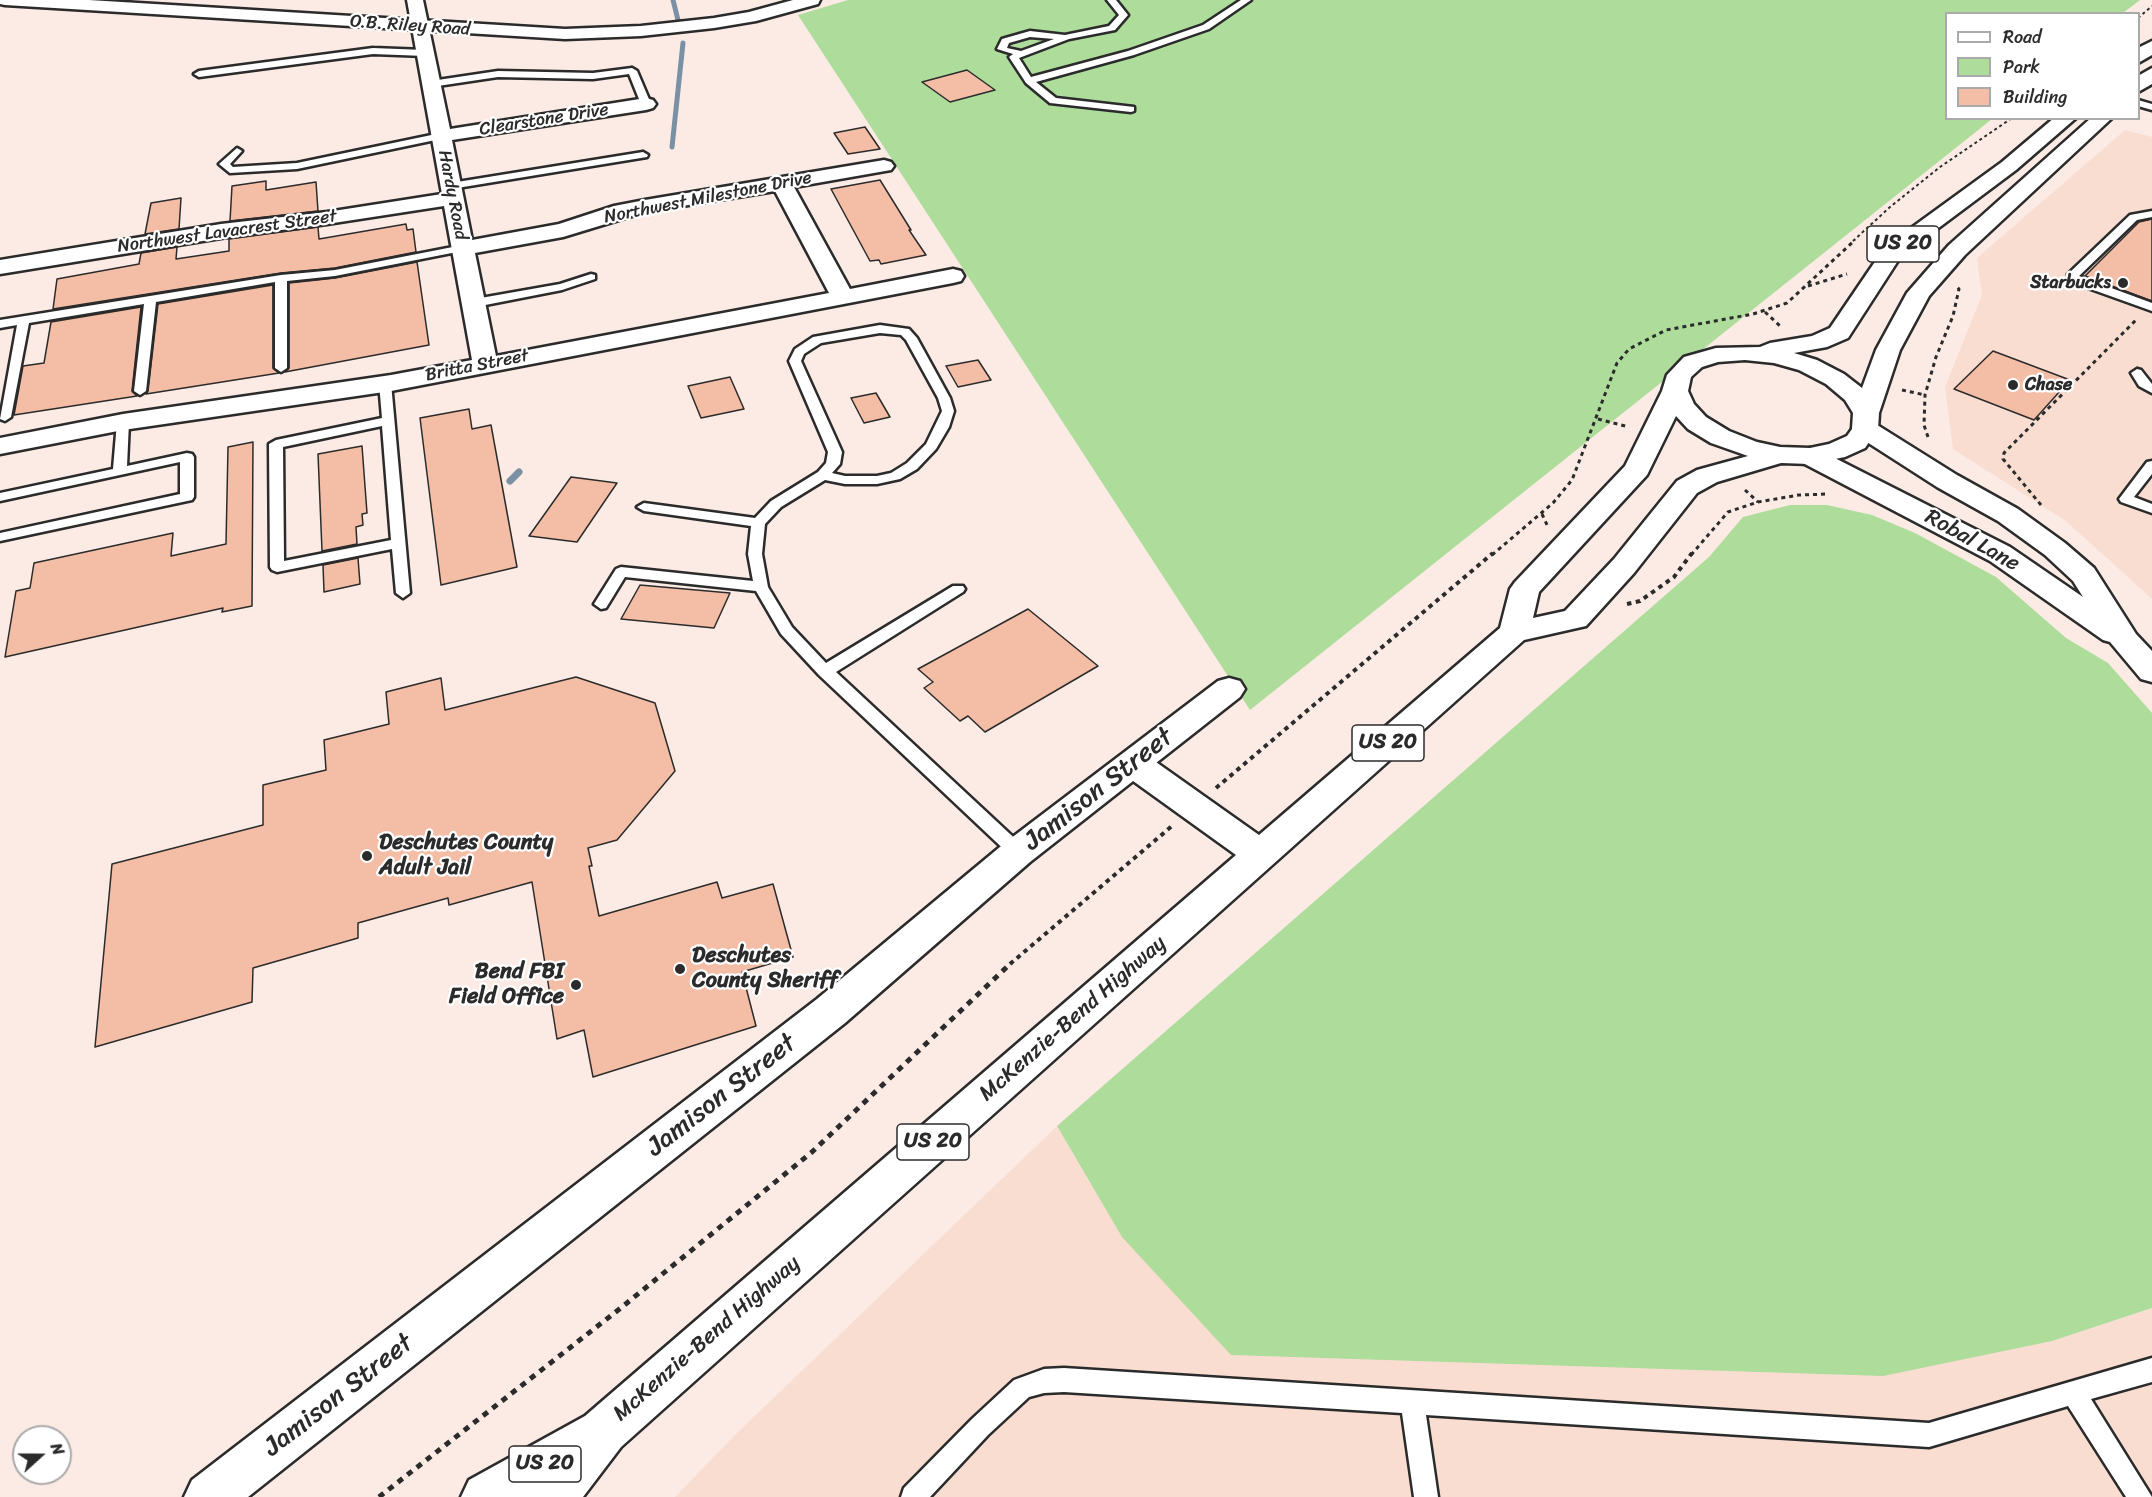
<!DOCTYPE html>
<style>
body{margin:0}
#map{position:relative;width:2152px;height:1497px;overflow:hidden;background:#fbebe4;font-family:Sriracha,sans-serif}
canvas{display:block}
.legend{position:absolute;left:1945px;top:12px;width:195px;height:108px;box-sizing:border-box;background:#fff;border:2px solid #aaa;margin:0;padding:8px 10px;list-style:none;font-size:18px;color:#2b2b2b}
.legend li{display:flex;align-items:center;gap:12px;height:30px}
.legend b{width:30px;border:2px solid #aaa}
.north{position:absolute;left:12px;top:1425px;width:60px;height:60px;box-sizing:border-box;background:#fff;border:2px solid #aaa;border-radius:50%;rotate:69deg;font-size:16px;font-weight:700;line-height:24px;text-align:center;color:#2b2b2b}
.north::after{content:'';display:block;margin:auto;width:21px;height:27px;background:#2b2b2b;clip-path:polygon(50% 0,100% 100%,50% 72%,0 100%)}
</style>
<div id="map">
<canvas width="2152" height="1497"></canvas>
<ul class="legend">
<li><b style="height:8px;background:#fff"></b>Road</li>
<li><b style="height:16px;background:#addc9b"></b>Park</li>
<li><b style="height:16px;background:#f3bda6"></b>Building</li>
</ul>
<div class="north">N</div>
</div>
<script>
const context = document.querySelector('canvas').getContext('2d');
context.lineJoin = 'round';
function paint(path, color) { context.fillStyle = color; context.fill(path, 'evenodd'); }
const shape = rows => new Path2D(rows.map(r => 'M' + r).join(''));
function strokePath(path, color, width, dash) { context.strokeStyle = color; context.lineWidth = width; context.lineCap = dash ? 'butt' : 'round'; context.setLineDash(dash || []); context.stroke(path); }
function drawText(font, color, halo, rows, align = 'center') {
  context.font = font + ' Sriracha,sans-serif'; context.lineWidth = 4.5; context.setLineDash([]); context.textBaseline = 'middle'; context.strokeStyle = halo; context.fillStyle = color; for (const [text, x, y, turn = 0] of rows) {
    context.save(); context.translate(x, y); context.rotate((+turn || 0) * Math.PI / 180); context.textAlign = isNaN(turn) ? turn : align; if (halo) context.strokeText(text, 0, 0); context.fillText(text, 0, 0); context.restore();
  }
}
paint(shape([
 [2125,130,2152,137,2152,599,2066,521,1953,449,1945,387,1982,295,1977,258],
 [1057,1126,1122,1237,2052,1341,2152,1308,2152,1497,675,1497,736,1434]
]), '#f9ddd1');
paint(shape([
 [848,0,2140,0,2123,13,1946,14,1946,118,1992,119,1250,710,798,15],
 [1790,505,1827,505,1872,515,1915,533,1996,577,2066,638,2108,663,2152,713,2152,1308,2052,1341,1883,1376,1231,1355,1122,1237,1057,1126,1709,557,1743,517]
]), '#addc9b');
strokePath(shape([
 [673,0,678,20],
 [672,147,683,43]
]), '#7a90a5', 5);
strokePath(shape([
 [510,481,519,472]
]), '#7a90a5', 7);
const building = shape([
 [967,70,995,90,950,102,922,82,967,70],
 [865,127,880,149,848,154,834,133,865,127],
 [880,180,911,230,909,230,926,255,881,264,879,260,870,261,831,189,880,180],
 [266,181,266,190,316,182,318,211,230,221,232,186,266,181],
 [181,198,179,229,145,234,151,203,181,198],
 [2152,219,2152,301,2085,276,2139,222,2152,219],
 [406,224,407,230,413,229,416,252,335,268,281,273,53,309,57,279,139,264,141,253,177,247,176,259,229,251,229,239,318,227,319,239,406,224],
 [417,262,429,345,285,372,289,368,289,283,335,278,417,262],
 [273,285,273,368,279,373,146,394,148,391,158,304,273,285],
 [141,307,132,391,137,396,14,415,23,366,44,363,51,322,141,307],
 [1993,351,2070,380,2034,420,1954,389,1993,351],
 [978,360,991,380,958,387,946,366,978,360],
 [730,377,744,409,701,418,688,386,730,377],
 [876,393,890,417,864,423,851,398,876,393],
 [469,409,472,429,491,425,517,567,441,585,420,418,469,409],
 [253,442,252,606,222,612,223,608,5,657,16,591,30,588,34,563,173,533,171,556,226,544,228,447,253,442],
 [362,446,367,513,362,514,363,525,356,527,357,544,322,551,318,454,362,446],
 [571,477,617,483,577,542,529,536,571,477],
 [358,558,360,584,324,592,323,565,358,558],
 [640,585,730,593,714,628,621,619,640,585],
 [1028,609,1098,666,985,732,968,716,960,721,924,688,933,682,918,669,1028,609],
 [576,677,655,703,675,771,617,840,588,848,592,866,589,866,599,916,717,882,722,898,773,884,793,957,742,972,756,1026,593,1077,584,1030,557,1039,532,882,449,905,448,898,358,923,358,938,253,968,252,1002,95,1047,112,864,263,825,263,785,326,770,324,740,389,724,386,692,441,678,445,710,576,677]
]);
paint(building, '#f3bda6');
strokePath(building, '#2b2b2b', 1.5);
const service = shape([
 [1107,0,1116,0,1128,15,1115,30,1069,39,1019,58,1031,77,1128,51,1203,25,1241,0,1251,0,1209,29,1134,55,1036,82,1056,98,1134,107,1134,111,1131,112,1050,103,1026,83,1009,57,1013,54,997,49,1002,39,1030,31,1065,35,1109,26,1119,15,1107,0],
 [1030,37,1054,39,1021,51,1007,48,1009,43,1030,37],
 [373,48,425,50,430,53,425,56,373,54,199,77,194,74,199,71,373,48],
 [632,68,637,71,651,104,649,106,641,104,629,74,593,79,498,77,431,87,426,84,431,81,498,71,593,73,632,68],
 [2138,100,2152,104,2152,110,2138,106,2138,100],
 [441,133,446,136,445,138,297,169,230,173,219,164,237,148,242,151,230,164,233,167,297,163,441,133],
 [643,152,648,155,647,157,451,189,446,186,451,183,643,152],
 [2152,211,2152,217,2137,220,2079,276,2152,303,2152,311,2074,283,2068,278,2068,274,2130,215,2152,211],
 [463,245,467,246,467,250,335,276,287,281,287,368,281,372,275,368,275,282,156,302,146,391,140,395,134,391,144,304,29,323,11,417,5,421,0,419,17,325,0,328,0,320,281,275,335,270,463,245],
 [591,274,595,275,595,279,562,290,475,307,469,303,475,299,560,284,591,274],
 [880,325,909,329,917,338,950,398,954,411,949,427,936,449,917,469,900,479,877,484,845,484,825,480,781,507,765,524,762,554,768,587,792,627,826,663,953,586,963,586,965,589,963,592,836,672,1024,847,1027,852,1024,857,1018,859,1012,857,819,675,781,634,756,591,625,577,606,608,601,609,594,604,616,569,621,567,753,581,748,554,751,526,644,511,637,507,644,503,755,518,771,501,818,472,826,463,828,452,789,361,795,349,813,337,880,325],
 [880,333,901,335,906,340,938,398,942,411,926,444,907,463,891,473,877,476,845,476,832,473,840,464,842,452,801,361,804,354,821,343,880,333],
 [2137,369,2141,370,2152,384,2152,393,2139,386,2131,373,2137,369],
 [385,379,391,383,410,593,403,598,396,593,392,549,277,572,272,570,270,567,269,444,276,440,382,418,379,383,385,379],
 [382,426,391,540,284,561,283,447,382,426],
 [123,418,129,422,127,466,187,453,192,454,194,457,194,497,192,500,0,541,0,533,180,494,180,462,0,501,0,493,113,469,117,422,123,418],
 [2152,461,2152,474,2134,497,2152,504,2152,513,2121,502,2119,499,2147,462,2152,461],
 [2152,1358,2152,1382,2091,1399,2152,1497,2126,1497,2068,1406,1929,1447,1426,1415,1438,1497,1414,1497,1402,1413,1064,1392,1044,1393,1029,1397,988,1435,930,1497,901,1497,904,1488,972,1419,1014,1380,1044,1369,1064,1368,1929,1423,2152,1358]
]);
const minor = shape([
 [407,0,423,0,450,129,646,98,653,100,656,104,653,108,646,110,452,140,472,240,559,224,614,206,645,200,884,160,891,162,894,166,891,170,794,187,850,289,953,269,961,271,964,276,961,281,953,283,391,391,123,430,0,454,0,438,123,414,391,375,472,360,444,206,327,224,221,238,0,274,0,260,221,224,327,212,442,194,407,0],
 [775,191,829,293,496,356,475,253,563,237,645,212,775,191],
 [1229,678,1240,681,1245,689,1240,697,1030,862,845,1023,248,1497,184,1497,192,1480,817,999,1006,842,1218,681,1229,678]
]);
const tertiary = shape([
 [0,0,89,0,565,29,641,26,714,18,749,12,793,0,820,0,818,4,756,21,714,28,641,36,565,39,5,5,0,4,0,0]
]);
const secondary = shape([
 [1865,421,1874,423,1957,475,2018,509,2065,543,2094,568,2136,634,2152,651,2152,682,2141,679,2110,642,2103,640,1990,561,1801,462,1797,456,1801,450,1810,448,1819,450,2010,547,2083,597,2073,581,2045,555,1998,521,1937,487,1856,435,1852,429,1856,423,1865,421]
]);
const trunk = shape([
 [2152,41,2152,55,2138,63,2138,48,2152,41],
 [2152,68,2152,84,2138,92,2138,76,2152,68],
 [2054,118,2076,118,2016,170,1901,256,1848,338,1827,347,1794,353,1817,360,1844,374,1862,388,1876,350,1907,293,1949,245,2091,118,2112,118,1965,255,1929,296,1900,350,1879,413,1878,429,1865,448,1845,457,1810,464,1781,463,1717,482,1697,493,1634,573,1586,626,1524,640,621,1447,583,1497,461,1497,469,1480,585,1416,1236,855,1122,773,1117,764,1122,755,1134,752,1146,755,1259,835,1500,628,1510,589,1515,582,1625,466,1662,391,1667,375,1684,357,1716,348,1760,347,1770,343,1812,336,1830,328,1885,247,2002,162,2054,118],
 [1745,360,1774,363,1799,370,1826,384,1845,400,1853,413,1852,429,1847,436,1829,444,1810,448,1780,447,1757,442,1729,431,1706,417,1694,404,1688,391,1691,377,1702,367,1718,362,1745,360],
 [1676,416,1688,429,1711,443,1748,456,1697,470,1677,481,1614,559,1565,611,1533,618,1539,592,1647,475,1676,416]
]);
strokePath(service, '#2b2b2b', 5);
strokePath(minor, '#2b2b2b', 5);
strokePath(tertiary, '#2b2b2b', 5);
strokePath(secondary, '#2b2b2b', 5);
strokePath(trunk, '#2b2b2b', 5);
strokePath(shape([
 [2138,18,2152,6],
 [1853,241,1890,207,1940,167,2012,118]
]), '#2b2b2b', 2, [3, 3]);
strokePath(shape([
 [1808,286,1847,274],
 [1765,312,1780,326],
 [1902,390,1925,395],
 [1598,419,1629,427],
 [1928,437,1924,425,1925,395,1936,357,1953,316,1959,289,1957,287],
 [1745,490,1758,502],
 [2041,505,2003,459,2004,453,2136,320],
 [1542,514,1548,527],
 [1492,555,1553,503,1572,480,1617,363,1629,349,1666,330,1753,314,1787,303,1855,240],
 [1691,555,1728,512,1758,502,1799,495,1828,494]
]), '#2b2b2b', 3, [4, 4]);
strokePath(shape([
 [1627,604,1640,601,1674,577,1692,553],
 [1216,788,1493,553],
 [1010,964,1172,826]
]), '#2b2b2b', 4, [4.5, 4.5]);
strokePath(shape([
 [379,1497,622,1307,812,1152,1011,963]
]), '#2b2b2b', 5, [6, 6]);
paint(service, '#fff');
paint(minor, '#fff');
paint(tertiary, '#fff');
paint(secondary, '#fff');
paint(trunk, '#fff');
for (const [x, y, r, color] of [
 [2123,283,6,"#2b2b2b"],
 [2013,385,6,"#2b2b2b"],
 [367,856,6,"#2b2b2b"],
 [680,969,6,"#2b2b2b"],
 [576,985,6,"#2b2b2b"]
]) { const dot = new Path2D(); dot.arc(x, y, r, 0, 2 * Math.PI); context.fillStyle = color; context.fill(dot); strokePath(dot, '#fff', 2); }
drawText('18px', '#2b2b2b', '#fff', [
 ["O.B. Riley Road",410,26,4],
 ["Clearstone Drive",544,120,-9],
 ["Hardy Road",452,195,79],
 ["Northwest Milestone Drive",708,198,-11],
 ["Northwest Lavacrest Street",227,232,-8],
 ["Britta Street",477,366,-11]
]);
drawText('bold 18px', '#2b2b2b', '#fff', [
 ["Starbucks",2111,283],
 ["Chase",2025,385,"left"]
], 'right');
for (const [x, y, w] of [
 [1903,244,72],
 [1388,743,72],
 [933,1142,72],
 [545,1464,72]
]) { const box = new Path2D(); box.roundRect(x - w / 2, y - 18, w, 36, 4.5); context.fillStyle = '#fff'; context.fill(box); strokePath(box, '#2b2b2b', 1.5); }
drawText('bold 21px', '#2b2b2b', null, [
 ["US 20",1903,244],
 ["US 20",1388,743],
 ["US 20",933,1142],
 ["US 20",545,1464]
]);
drawText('22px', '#2b2b2b', '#fff', [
 ["Robal Lane",1972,541,29],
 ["McKenzie-Bend Highway",1073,1019,-41],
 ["McKenzie-Bend Highway",707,1339,-41]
]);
drawText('bold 22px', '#2b2b2b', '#fff', [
 ["Deschutes County",379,843],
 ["Adult Jail",379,868],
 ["Deschutes",692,956],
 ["County Sheriff",692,981],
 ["Bend FBI",564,972,"right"],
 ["Field Office",564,997,"right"]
], 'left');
drawText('27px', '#2b2b2b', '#fff', [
 ["Jamison Street",1099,790,-38],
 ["Jamison Street",722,1096,-38],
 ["Jamison Street",339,1396,-38]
]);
</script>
